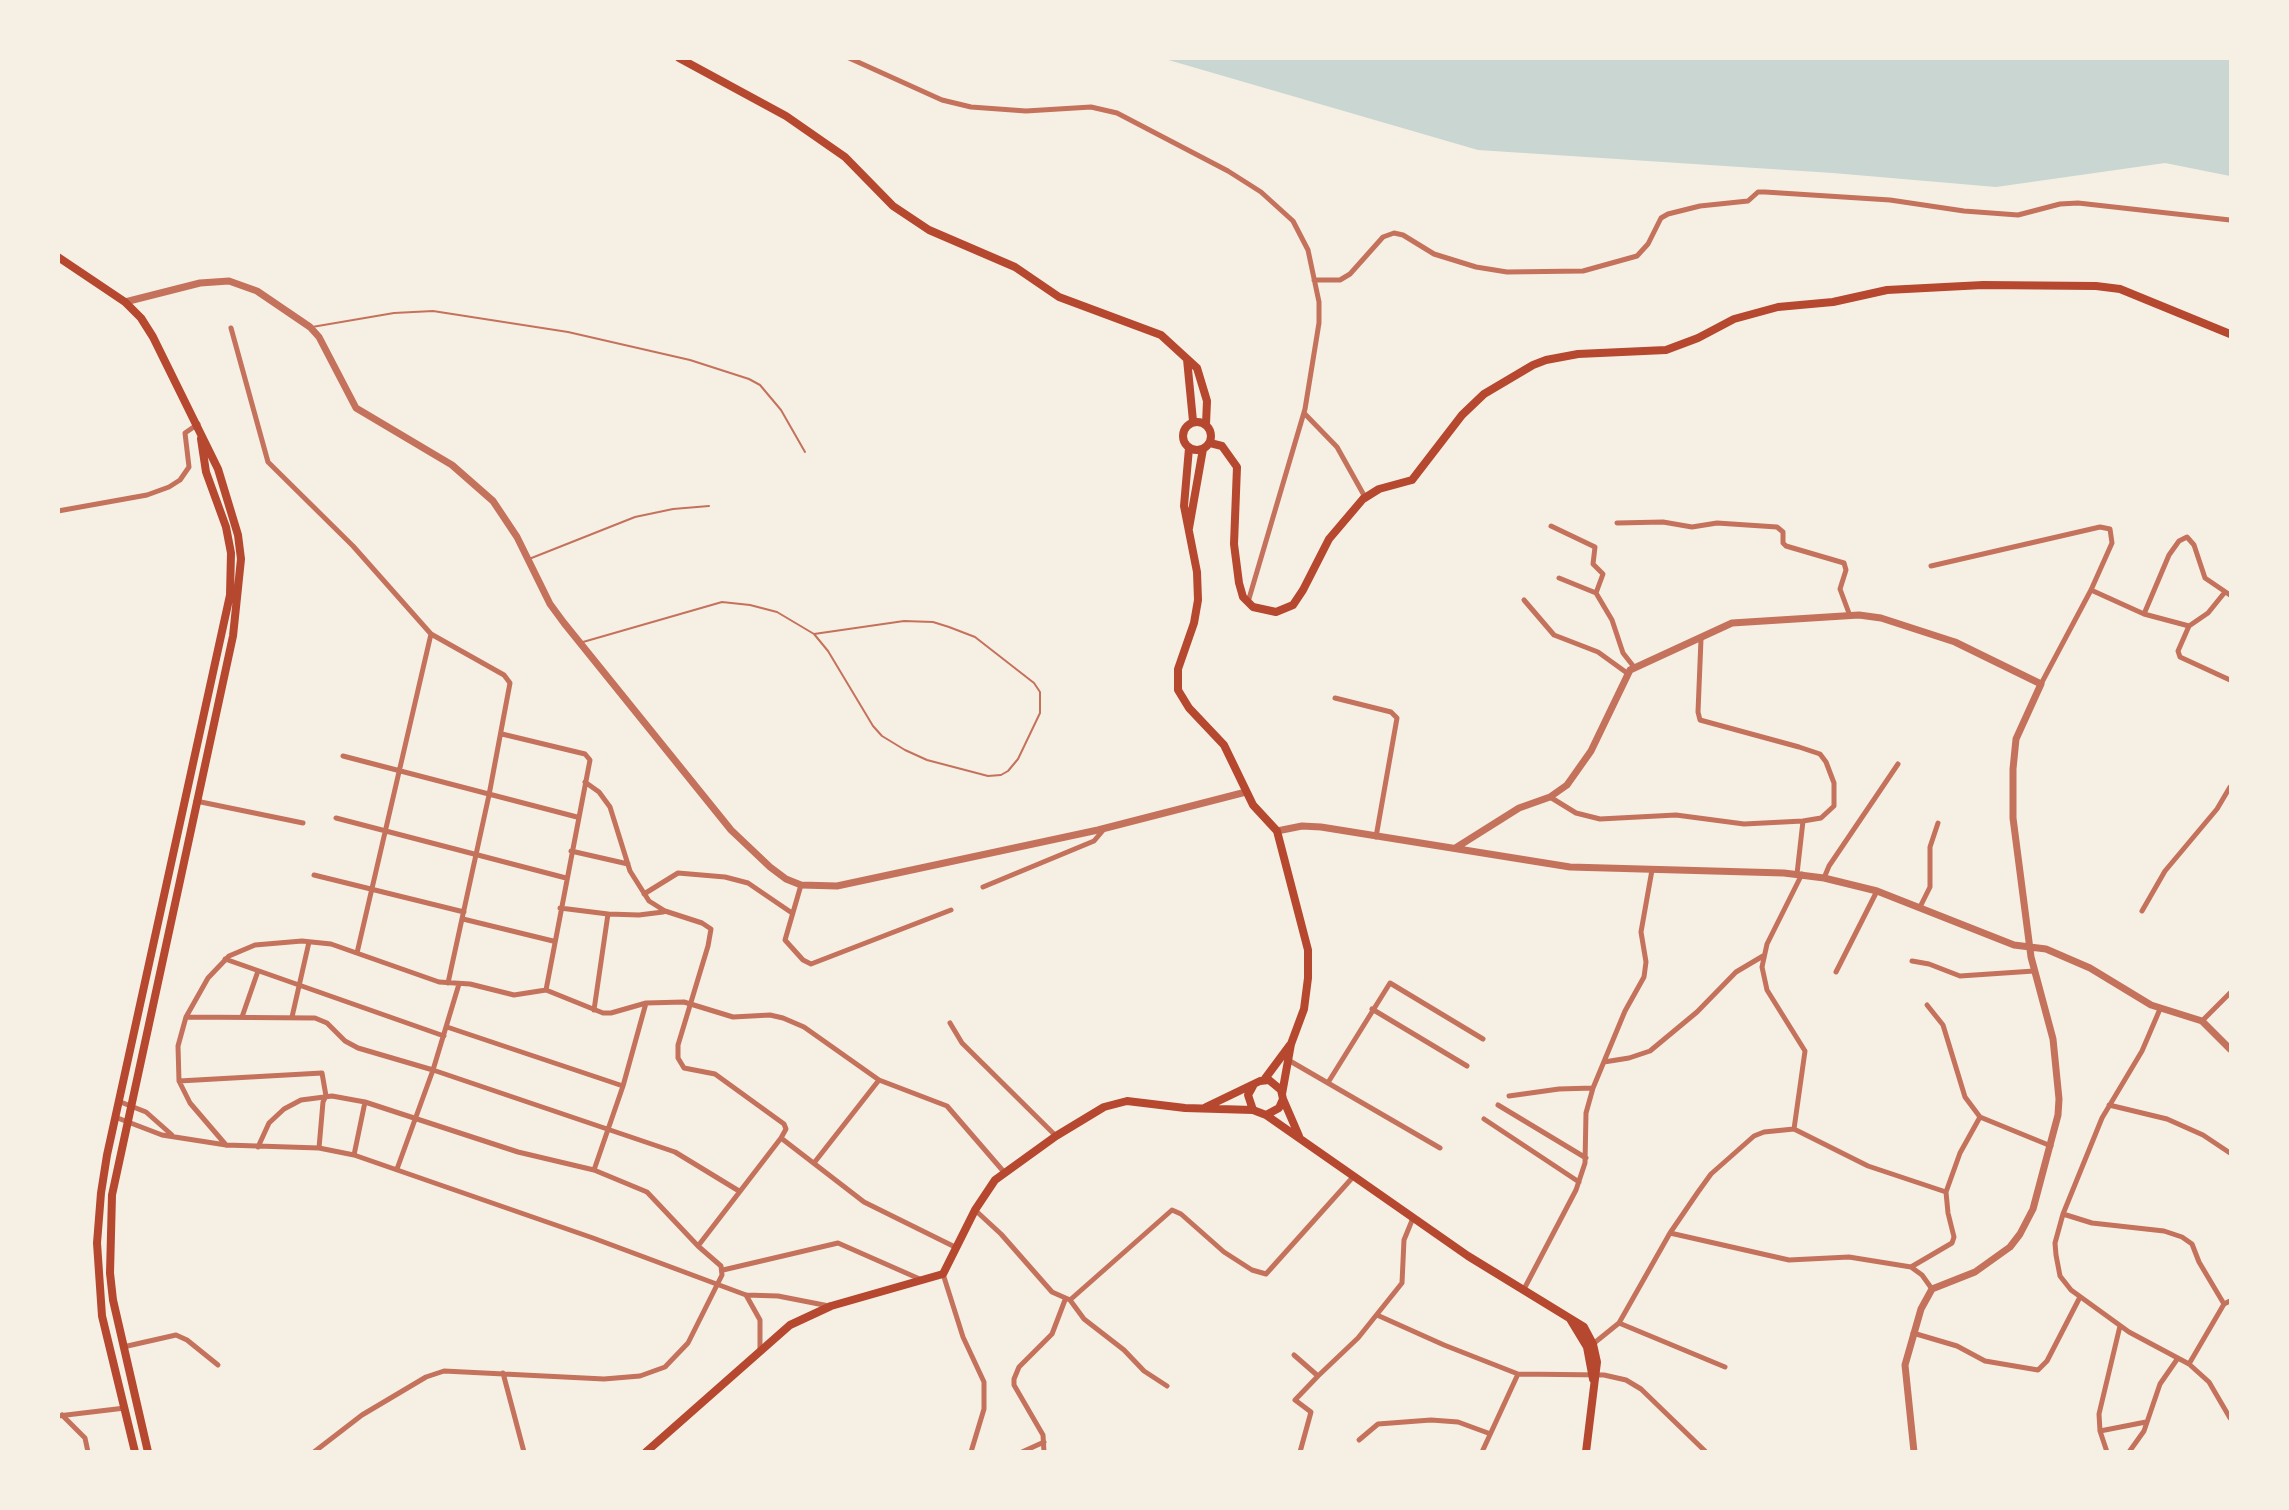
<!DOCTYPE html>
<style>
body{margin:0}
#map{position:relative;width:2289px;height:1510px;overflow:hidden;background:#f6efe4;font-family:Signika,sans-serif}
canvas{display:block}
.frame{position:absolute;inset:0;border:60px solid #f6efe4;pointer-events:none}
</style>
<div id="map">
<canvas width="2289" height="1510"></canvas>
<div class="frame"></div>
</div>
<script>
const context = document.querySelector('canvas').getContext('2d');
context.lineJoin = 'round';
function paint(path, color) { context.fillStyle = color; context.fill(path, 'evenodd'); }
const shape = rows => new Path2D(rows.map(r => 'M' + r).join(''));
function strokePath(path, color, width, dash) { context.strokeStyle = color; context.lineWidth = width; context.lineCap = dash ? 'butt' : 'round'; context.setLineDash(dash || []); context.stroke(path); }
paint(shape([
 [1165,59,2230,59,2230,176,2165,163,1996,187,1833,173,1478,150]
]), '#c9d6d2');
strokePath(shape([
 [312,327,394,313,433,311,568,332,690,360,749,379,760,385,781,410,805,452],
 [529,559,635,517,673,509,709,506],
 [583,642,722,602,750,605,777,612,814,634,828,651,873,726,882,736,905,750,927,760,988,776,1001,775,1008,771,1018,759,1040,713,1040,692,1034,683,975,637,949,627,933,622,904,621,814,634]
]), '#c5725c', 2);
strokePath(shape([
 [849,58,942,100,971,107,1026,111,1091,107,1117,113,1228,171,1261,192,1293,221,1308,250,1319,302,1319,323,1305,409,1248,602],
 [1314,280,1340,280,1350,274,1383,237,1394,233,1403,235,1434,254,1476,267,1507,272,1583,271,1637,256,1648,244,1661,218,1668,214,1700,206,1748,201,1758,192,1765,192,1890,200,1964,211,2018,215,2060,204,2078,203,2230,220],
 [231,328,268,462,353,546,431,634,504,675,510,683,489,795,448,983],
 [1304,413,1337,447,1365,497],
 [58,511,147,495,169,487,180,480,189,467,185,433,198,424],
 [1617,523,1663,522,1692,527,1717,523,1777,527,1783,532,1783,543,1786,546,1844,563,1846,570,1840,589,1850,616],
 [1551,526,1595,547,1593,564,1603,574,1596,593],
 [1931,566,2100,527,2110,529,2112,543,2091,590,2041,684],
 [1559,578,1596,593,1612,620,1623,653,1634,667],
 [2091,590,2144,614,2189,626,2208,613,2225,592],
 [1524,600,1554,635,1598,652,1627,673],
 [2144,614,2169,555,2179,541,2187,537,2194,545,2205,578,2230,595],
 [2189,626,2178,651,2180,657,2230,680],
 [1701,639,1698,712,1700,720,1799,747,1820,754,1826,762,1834,783,1834,806,1821,818,1803,821,1797,874],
 [1335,698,1391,712,1397,718,1376,837],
 [502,734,585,754,590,760,546,990],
 [343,756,577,817],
 [585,782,599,792,610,807,630,871,649,901,665,911,702,923,711,929,708,946,678,1045,678,1058,684,1068,715,1074,784,1124,786,1129,781,1138],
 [1550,797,1576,813,1600,819,1676,815,1744,824,1803,821],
 [196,801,303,823],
 [336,818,566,878],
 [571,851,628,864],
 [314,875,464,912],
 [1824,878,1829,866,1898,764],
 [801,885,785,940,803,960,811,964,951,910],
 [983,887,1094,841,1105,828],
 [644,894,678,873,725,877,748,883,792,913],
 [1920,907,1930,887,1930,847,1938,823],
 [560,908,608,914,639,915,663,912],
 [2142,911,2165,871,2217,809,2230,787],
 [463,919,553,941],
 [357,953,431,634],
 [225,959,444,1036],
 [1912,961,1929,964,1960,976,2034,971],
 [1836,972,1877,891],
 [646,1003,623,1086,594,1170,647,1192,698,1246,781,1138,864,1202,955,1247],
 [1927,1005,1943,1025,1965,1097,1980,1117,2051,1146],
 [1372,1009,1467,1066],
 [2160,1009,2142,1051,2102,1118,2063,1214,2055,1243,2056,1255,2060,1276,2071,1290,2129,1332,2189,1364,2209,1382,2230,1418],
 [594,1010,608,914],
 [186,1017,315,1018,327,1023,345,1041,358,1048,433,1070,675,1152,739,1191],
 [242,1017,258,971],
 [292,1017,309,942],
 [2202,1021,2230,993],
 [950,1023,962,1043,1056,1136],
 [447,1027,623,1086],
 [1290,1061,1440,1148],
 [1604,1062,1629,1058,1650,1051,1697,1012,1736,972,1763,956],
 [179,1081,322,1073,326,1096,323,1102,319,1148],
 [1329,1081,1390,983,1483,1039],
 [1509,1096,1559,1089,1593,1088],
 [118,1101,146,1112,172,1135],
 [1498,1105,1586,1158],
 [2109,1105,2167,1119,2203,1135,2230,1153],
 [115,1117,162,1135,226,1145,319,1148,354,1155,593,1238,746,1295,778,1296,829,1306],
 [1484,1119,1579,1182],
 [1794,1129,1805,1051,1767,990,1762,967,1767,944,1802,874],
 [226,1145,190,1103,179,1081,178,1046,186,1017,208,978,229,956,255,945,302,941,331,944,439,982,470,984,514,995,546,990,603,1013,611,1013,646,1003,684,1002,733,1017,770,1015,783,1018,804,1027,879,1080,947,1106,1004,1172],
 [258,1147,269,1123,284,1109,301,1100,332,1096,365,1102,518,1152,594,1170],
 [354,1155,365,1102],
 [814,1163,879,1080],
 [397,1169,433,1070,459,984],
 [975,1210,1001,1234,1052,1292,1070,1300,1084,1319,1124,1350,1144,1371,1167,1386],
 [2063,1214,2092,1223,2164,1231,2182,1237,2192,1244,2199,1262,2224,1304],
 [1670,1233,1789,1260,1849,1257,1911,1267,1922,1275,1932,1289],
 [1911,1267,1952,1243,1954,1237,1948,1213,1946,1192,1960,1153,1980,1117],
 [723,1270,838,1243,922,1280],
 [943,1274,963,1337,984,1382,984,1409,971,1452],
 [1523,1291,1576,1190,1585,1163,1586,1113,1593,1088,1625,1011,1644,977,1646,962,1641,932,1652,870],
 [746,1295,760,1320,760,1351],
 [1070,1300,1172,1210,1181,1214,1224,1252,1252,1270,1266,1274,1353,1177],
 [1377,1315,1444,1345,1518,1374,1604,1375,1626,1380,1641,1389,1706,1452],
 [1619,1323,1725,1367],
 [1913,1333,1957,1346,1985,1361,2038,1370,2047,1361,2080,1297],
 [1593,1344,1619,1323,1670,1233,1698,1192,1711,1174,1754,1136,1764,1132,1794,1129,1868,1166,1946,1192],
 [123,1347,176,1335,187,1340,218,1365],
 [1294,1355,1318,1376,1358,1338,1402,1283,1404,1240,1413,1218],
 [2189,1364,2224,1304,2230,1301],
 [503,1373,524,1452],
 [62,1415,85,1438,88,1452],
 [58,1416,125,1408],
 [2100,1431,2146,1422],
 [1359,1440,1378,1424,1431,1420,1458,1422,1488,1433],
 [314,1452,362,1415,426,1377,444,1371,604,1379,640,1376,665,1367,688,1343,722,1275,721,1266,698,1246],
 [1022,1452,1044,1442],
 [1044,1452,1043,1435,1014,1385,1014,1379,1019,1367,1052,1334,1065,1300],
 [1300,1452,1311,1412,1295,1400,1318,1376],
 [1482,1452,1518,1374],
 [2107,1452,2100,1431,2099,1414,2120,1326],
 [2129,1452,2144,1431,2160,1384,2178,1358]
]), '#c5725c', 5);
strokePath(shape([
 [125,302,200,283,229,281,257,291,310,327,319,337,356,408,452,465,493,501,517,537,550,604,564,623,731,830,770,867,786,879,801,885,837,886,1098,830,1246,792],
 [1277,831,1302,826,1321,827,1570,867,1784,873,1824,878,1877,891,2014,945,2046,949,2090,968,2151,1005,2202,1021,2230,1049],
 [1457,847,1519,808,1550,797,1567,785,1591,751,1630,670,1732,623,1859,615,1881,618,1955,642,2041,684,2016,739,2013,769,2013,818,2031,957,2053,1039,2059,1099,2058,1115,2033,1209,2020,1234,2010,1247,1975,1272,1932,1289,1921,1309,1905,1365,1914,1452]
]), '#c5725c', 7);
strokePath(shape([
 [679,58,786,116,845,157,893,206,929,230,1015,267,1059,297,1161,335,1197,368,1207,401,1206,424],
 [1187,359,1193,421],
 '1183 436a14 14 0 1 1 28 0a14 14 0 1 1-28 0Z',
 [1210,443,1222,446,1237,467,1234,544,1239,583,1243,597,1253,607,1276,612,1293,605,1303,590,1329,539,1363,499,1379,489,1412,480,1462,415,1484,394,1533,365,1546,360,1578,354,1666,350,1698,338,1734,319,1778,307,1833,302,1887,290,1983,285,2096,286,2120,289,2230,334],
 [1189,448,1184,506,1197,572,1198,600,1194,623,1178,669,1178,690,1189,708,1224,745,1253,805,1277,831,1308,950,1308,978,1304,1009,1291,1044,1282,1094],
 [1189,528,1203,449],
 [1264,1080,1290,1045],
 [1283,1099,1299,1136],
 [1206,1107,1260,1081,1269,1080,1281,1090,1283,1099,1279,1108,1266,1115,1253,1110,1248,1095,1253,1086],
 [1266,1115,1468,1256,1584,1327,1593,1344,1597,1362,1586,1452],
 [1570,1319,1587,1347,1593,1379],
 [646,1452,790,1325,831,1306,943,1274,975,1210,995,1180,1056,1136,1104,1107,1127,1101,1185,1108,1253,1110]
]), '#b5482f', 8);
strokePath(shape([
 [58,257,125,302,141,318,153,337,218,469,238,535,241,559,233,636,112,1195,110,1273,113,1300,148,1452],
 [135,1452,102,1316,97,1243,101,1193,107,1155,230,595,231,553,226,527,206,472,201,439]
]), '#b5482f', 8);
</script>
